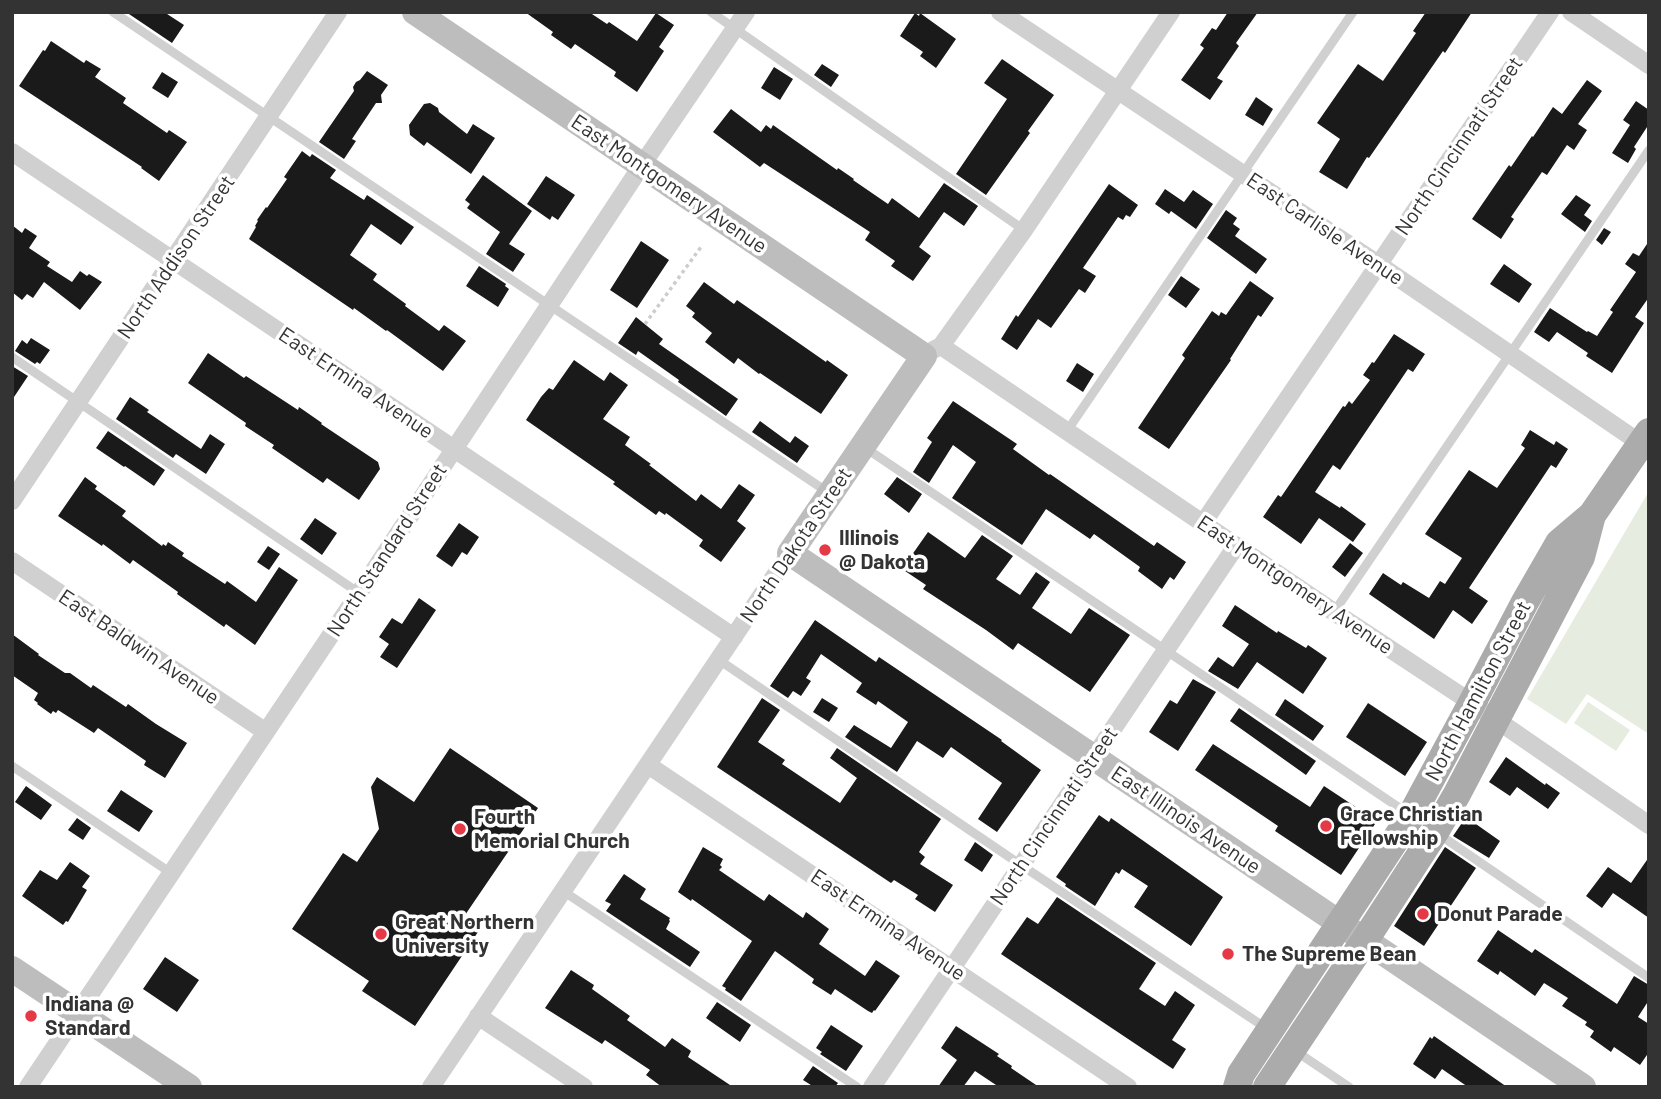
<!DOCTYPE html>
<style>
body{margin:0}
#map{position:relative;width:1661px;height:1099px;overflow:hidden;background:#fff;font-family:Barlow,sans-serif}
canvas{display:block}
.frame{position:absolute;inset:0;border:14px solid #333;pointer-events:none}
</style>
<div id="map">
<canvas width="1661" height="1099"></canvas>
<div class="frame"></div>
</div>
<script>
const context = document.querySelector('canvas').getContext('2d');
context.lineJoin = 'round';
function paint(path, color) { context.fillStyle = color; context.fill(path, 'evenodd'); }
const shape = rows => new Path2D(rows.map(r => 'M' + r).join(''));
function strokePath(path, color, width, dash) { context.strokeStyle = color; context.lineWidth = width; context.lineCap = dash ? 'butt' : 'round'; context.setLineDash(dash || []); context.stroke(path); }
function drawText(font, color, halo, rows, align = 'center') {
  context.font = font + ' Barlow,sans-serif'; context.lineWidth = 7; context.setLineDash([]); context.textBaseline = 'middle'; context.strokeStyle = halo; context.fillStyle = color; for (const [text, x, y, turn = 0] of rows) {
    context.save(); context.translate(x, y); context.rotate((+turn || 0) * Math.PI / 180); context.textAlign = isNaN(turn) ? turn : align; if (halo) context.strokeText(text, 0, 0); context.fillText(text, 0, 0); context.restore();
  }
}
paint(shape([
 [1649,491,1649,734,1587,694,1566,724,1527,699],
 [1588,702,1630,730,1616,751,1574,723]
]), '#e6ecdf');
paint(shape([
 [126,12,164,12,184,25,172,43],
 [525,12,589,12,607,24,609,22,637,41,656,13,674,25,659,47,664,51,637,92,614,76,616,72,575,44,571,49,551,35,553,32],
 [1228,12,1258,12,1236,43,1239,46,1217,78,1223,81,1210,100,1181,80,1204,48,1200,45,1212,28,1216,30],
 [1426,12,1472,12,1445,53,1443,51,1369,158,1367,157,1347,189,1319,172,1340,139,1317,123,1358,64,1383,81,1416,33,1413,31],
 [915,13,919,16,920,13,956,39,936,68,920,56,923,52,900,36],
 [51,41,84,63,86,60,101,69,95,77,126,98,123,103,167,133,169,130,187,142,159,181,141,168,142,167,19,86,43,50,45,51],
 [1002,59,1054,95,1028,131,1030,133,986,195,956,174,1007,99,984,83],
 [822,64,839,75,831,87,814,75],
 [774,67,793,79,780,100,761,88],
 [367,71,388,85,381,95,382,103,376,103,352,139,356,141,344,159,319,142,354,91,353,87,356,82,360,80],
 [162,72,178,82,168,98,152,88],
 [1587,80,1602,91,1578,124,1587,130,1574,150,1567,145,1547,175,1542,172,1511,217,1514,219,1501,239,1472,219,1509,165,1511,167,1532,136,1533,137,1553,107,1562,114],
 [1256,97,1273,109,1263,126,1245,115],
 [1636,101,1649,110,1649,124,1634,147,1636,149,1628,163,1612,153,1630,125,1623,120],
 [430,103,438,108,439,112,467,134,473,124,495,138,471,174,427,142,424,146,410,135,409,125,424,104],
 [731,109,761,132,766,125,771,129,773,125,837,170,838,168,854,179,853,180,888,204,892,198,919,218,944,183,978,206,964,226,944,212,919,247,931,256,913,281,891,266,895,261,865,240,870,232,764,163,760,167,713,132],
 [302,151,310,157,312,154,336,170,330,178,364,200,367,195,414,227,401,245,371,224,350,255,377,274,373,280,406,304,405,306,439,331,444,325,466,341,443,371,387,330,386,331,354,308,353,310,249,239,256,227,255,226,258,221,257,220,266,207,267,208,287,179,284,177],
 [483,175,532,211,509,244,525,254,513,272,486,254,500,232,467,208,470,204,465,200],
 [546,176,575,195,558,220,552,216,550,220,527,204],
 [1109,184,1138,205,1130,217,1126,215,1123,220,1118,217,1083,268,1096,276,1085,293,1079,289,1051,328,1038,319,1017,350,1001,339,1016,315,1018,317],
 [1165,189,1184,202,1193,190,1213,204,1196,229,1171,211,1169,214,1155,204],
 [1576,195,1591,205,1584,215,1592,221,1585,232,1561,214],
 [1226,210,1237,218,1233,224,1240,229,1235,236,1267,259,1256,274,1207,238],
 [12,225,22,233,25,228,37,236,29,248,50,262,47,266,72,282,80,271,87,276,89,274,102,282,80,310,44,282,33,298,27,294,22,300,12,292],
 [1604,228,1611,232,1602,245,1596,240],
 [641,241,669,260,637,308,610,290],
 [1649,241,1649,297,1635,317,1644,323,1612,373,1586,356,1588,353,1557,332,1549,342,1534,332,1550,308,1587,332,1588,331,1597,336,1613,312,1610,310,1636,272,1625,264,1633,253,1639,256],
 [1504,264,1532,284,1519,303,1490,284],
 [479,266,506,284,505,286,509,289,498,307,466,286],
 [1181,276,1200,289,1186,308,1168,295],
 [1250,281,1274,298,1261,317,1258,315,1230,359,1231,360,1169,449,1138,428,1185,358,1182,355,1212,311,1219,316,1221,312,1226,315],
 [704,282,734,304,737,300,826,362,827,360,848,375,821,414,760,373,759,374,738,358,734,364,705,342,712,333,692,317,695,313,686,306],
 [636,317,663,339,659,344,738,399,726,416,678,382,679,380,638,351,636,355,618,343],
 [1394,334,1425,354,1413,372,1408,369,1340,470,1333,465,1315,492,1340,508,1341,506,1366,524,1353,542,1319,518,1301,544,1263,517,1278,495,1281,497,1343,406,1345,407,1349,401,1352,404,1370,380,1363,375,1372,362,1374,363],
 [31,338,50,350,40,364,37,362,35,364,15,351,22,340,27,344],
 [208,353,244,378,246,376,298,410,299,407,322,423,321,424,378,462,380,469,359,500,327,478,323,483,272,448,274,445,245,426,246,423,188,383],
 [574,360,604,381,610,372,628,385,603,419,630,437,625,445,651,464,649,465,696,501,701,494,721,509,739,484,755,495,737,521,746,528,721,562,699,546,703,540,666,513,665,515,659,511,656,515,613,484,615,482,526,420,541,397,549,388,553,390],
 [1077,363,1094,374,1083,392,1066,381],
 [12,366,28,376,12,400],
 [130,397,149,410,147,412,153,416,201,449,210,434,225,444,206,474,176,454,173,458,116,419],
 [953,401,1017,444,1013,449,1049,475,1050,474,1154,546,1157,542,1186,562,1174,580,1170,577,1162,589,1138,571,1140,567,1094,534,1090,539,1046,509,1022,545,952,498,976,462,953,445,929,483,913,472,932,442,927,438],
 [760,421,790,443,795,436,809,446,797,463,752,432],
 [1530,430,1554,445,1556,441,1568,449,1556,468,1551,465,1469,588,1488,601,1472,624,1453,610,1434,639,1369,594,1383,573,1401,585,1403,582,1429,598,1440,581,1445,584,1462,558,1425,534,1469,470,1497,488,1525,448,1521,445],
 [108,431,165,470,154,486,125,466,124,467,96,448],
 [85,477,97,486,95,489,126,511,122,516,162,546,163,544,166,546,168,542,184,553,182,556,225,584,227,581,256,602,279,567,298,580,255,645,226,624,224,627,177,594,178,592,133,560,130,564,103,544,102,546,58,516],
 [897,477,922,494,909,513,884,494],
 [315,518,337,533,322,555,300,539],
 [459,523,479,537,467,555,462,552,452,567,436,556],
 [928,532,965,558,982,535,1013,556,996,579,1020,595,1036,572,1050,582,1032,608,1071,634,1089,608,1130,635,1090,692,1018,643,1013,650,986,630,923,589,926,585,902,569],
 [1350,543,1363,553,1345,577,1332,567],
 [268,546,280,554,269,570,257,562],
 [419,598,436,610,397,668,380,657,389,644,379,637,392,618,402,624],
 [1235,605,1277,633,1278,631,1306,648,1308,645,1327,658,1303,694,1257,662,1238,689,1208,671,1218,657,1233,667,1249,644,1222,626],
 [815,620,876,662,879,657,1002,740,1001,741,1041,770,997,832,978,819,1002,783,951,747,943,758,917,741,897,772,845,737,854,725,891,748,908,722,878,701,876,705,856,692,862,683,821,654,806,678,811,681,801,696,793,691,788,698,770,686],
 [12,634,39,654,38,655,65,673,70,673,91,688,93,685,126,707,128,704,156,724,187,743,165,778,144,765,146,761,98,728,94,733,58,710,56,713,53,711,51,714,37,704,38,703,34,700,38,693,12,675],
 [1193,679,1216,692,1178,751,1149,732,1170,700,1177,704],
 [762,698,780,710,758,742,785,760,782,764,840,803,857,778,830,758,837,748,941,819,919,852,925,857,920,864,953,885,935,912,915,899,918,895,894,880,891,883,717,767],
 [822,698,838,708,829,722,813,712],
 [1285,699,1324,726,1313,741,1275,715],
 [1368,703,1427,742,1405,776,1346,737],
 [1239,708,1316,761,1306,775,1230,721],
 [1213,744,1310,807,1324,786,1377,821,1341,875,1275,831,1278,826,1195,770],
 [450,748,538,808,463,918,480,929,415,1026,362,991,369,981,292,929,343,853,357,862,379,829,371,787,377,777,414,802],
 [1506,757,1545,785,1546,783,1560,793,1548,809,1517,787,1510,796,1489,782],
 [26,786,52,805,41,820,15,802],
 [121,790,153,811,139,832,107,811],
 [1099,815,1109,822,1111,818,1223,897,1191,946,1134,907,1148,886,1122,869,1119,874,1116,872,1095,906,1065,886,1066,884,1056,877],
 [1466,817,1500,841,1489,858,1453,836],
 [77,818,91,828,83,840,68,830],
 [975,842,993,855,982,872,964,860],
 [703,847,723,859,720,865,722,867,719,870,764,901,769,894,803,918,806,912,829,929,819,944,865,976,876,960,900,976,875,1011,874,1010,872,1013,868,1011,835,989,831,995,812,983,814,979,775,951,741,1001,725,990,726,988,722,986,752,941,692,899,691,901,678,892],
 [1445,847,1476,868,1424,946,1394,926],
 [1649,857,1649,918,1613,893,1602,908,1586,896,1608,867,1631,883],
 [70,862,90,876,82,887,87,890,68,922,66,921,63,925,22,896,40,870,57,880],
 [624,874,646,889,640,899,670,918,669,920,670,921,666,929,700,952,690,967,606,911,611,904,605,901],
 [1057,897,1156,963,1139,989,1165,1006,1175,991,1195,1005,1172,1040,1186,1049,1173,1069,1001,954,1027,917,1038,924],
 [1498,930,1532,953,1535,949,1617,1004,1634,976,1649,985,1649,1000,1638,1017,1649,1024,1649,1052,1640,1065,1614,1047,1611,1052,1590,1037,1594,1031,1585,1025,1587,1022,1562,1006,1568,998,1544,983,1535,996,1500,971,1498,975,1477,961],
 [165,957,199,980,177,1012,143,989],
 [571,970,594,985,592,989,630,1016,627,1020,665,1047,672,1038,691,1051,688,1057,733,1087,662,1087,646,1075,650,1070,605,1040,602,1044,545,1008],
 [717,1002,751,1025,740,1042,706,1018],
 [831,1025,863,1046,846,1071,820,1054,822,1052,816,1048],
 [956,1026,999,1054,997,1056,1012,1066,1011,1068,1039,1087,999,1087,975,1071,963,1087,938,1087,957,1060,941,1048],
 [1434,1036,1507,1087,1468,1087,1442,1069,1435,1079,1413,1064,1430,1037,1432,1039],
 [813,1066,838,1083,835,1087,814,1087,803,1080]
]), '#1a1a1a');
strokePath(shape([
 [645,324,701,247]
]), '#cdcdcd', 3.5, [3.5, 3.5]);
strokePath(shape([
 [113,12,829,493],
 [711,12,1024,230],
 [12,357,359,593],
 [1067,431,1353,12],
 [864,447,1410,815],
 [1334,612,1649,150],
 [719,660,1021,865,1266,1028],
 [12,766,171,873],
 [1437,833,1649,978],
 [563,891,857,1087],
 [1294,1050,1349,1087]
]), '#d0d0d0', 9);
strokePath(shape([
 [1000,12,1378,264,1649,449],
 [1571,12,1649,65],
 [12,152,734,637],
 [941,346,1334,612,1472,703,1649,825],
 [933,350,941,346,1024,230,1171,12],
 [12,501,338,12],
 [1203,523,1550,12],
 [12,561,266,732],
 [648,765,1128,1087],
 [478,1016,584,1087],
 [28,1087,359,593,642,165,746,12],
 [431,1087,790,553],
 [872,1087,1236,546]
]), '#d0d0d0', 18);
strokePath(shape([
 [415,12,924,356,790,553,1583,1087],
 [12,969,189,1087]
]), '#bdbdbd', 26);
strokePath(shape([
 [1237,1087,1241,1074,1411,816,1472,703,1525,602,1559,543,1592,515,1649,432],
 [1267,1087,1365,940,1435,832,1457,794,1581,557,1592,515]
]), '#ababab', 28);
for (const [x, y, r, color] of [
 [825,550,7,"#e63946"],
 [1326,826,7,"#e63946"],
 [460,829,7,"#e63946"],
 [1423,914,7,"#e63946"],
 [381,934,7,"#e63946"],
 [1228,954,7,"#e63946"],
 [31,1016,7,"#e63946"]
]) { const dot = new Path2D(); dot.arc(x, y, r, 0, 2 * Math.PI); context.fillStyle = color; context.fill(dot); strokePath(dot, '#fff', 2.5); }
drawText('21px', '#333', '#fff', [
 ["North Cincinnati Street",1459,146,-56],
 ["East Montgomery Avenue",669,184,34],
 ["East Carlisle Avenue",1325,229,34],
 ["North Addison Street",176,257,-56],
 ["East Ermina Avenue",356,383,34],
 ["North Dakota Street",796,545,-56],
 ["North Standard Street",387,550,-57],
 ["East Montgomery Avenue",1295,585,34],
 ["East Baldwin Avenue",139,647,34],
 ["North Hamilton Street",1478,691,-62],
 ["North Cincinnati Street",1054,816,-56],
 ["East Illinois Avenue",1186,820,34],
 ["East Ermina Avenue",888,925,34]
]);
drawText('bold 21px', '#333', '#fff', [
 ["Illinois",839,538],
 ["@ Dakota",839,562],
 ["Grace Christian",1340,814],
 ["Fellowship",1340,838],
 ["Fourth",474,817],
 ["Memorial Church",474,841],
 ["Donut Parade",1437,914],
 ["Great Northern",395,922],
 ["University",395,946],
 ["The Supreme Bean",1242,954],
 ["Indiana @",45,1004],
 ["Standard",45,1028]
], 'left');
</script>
